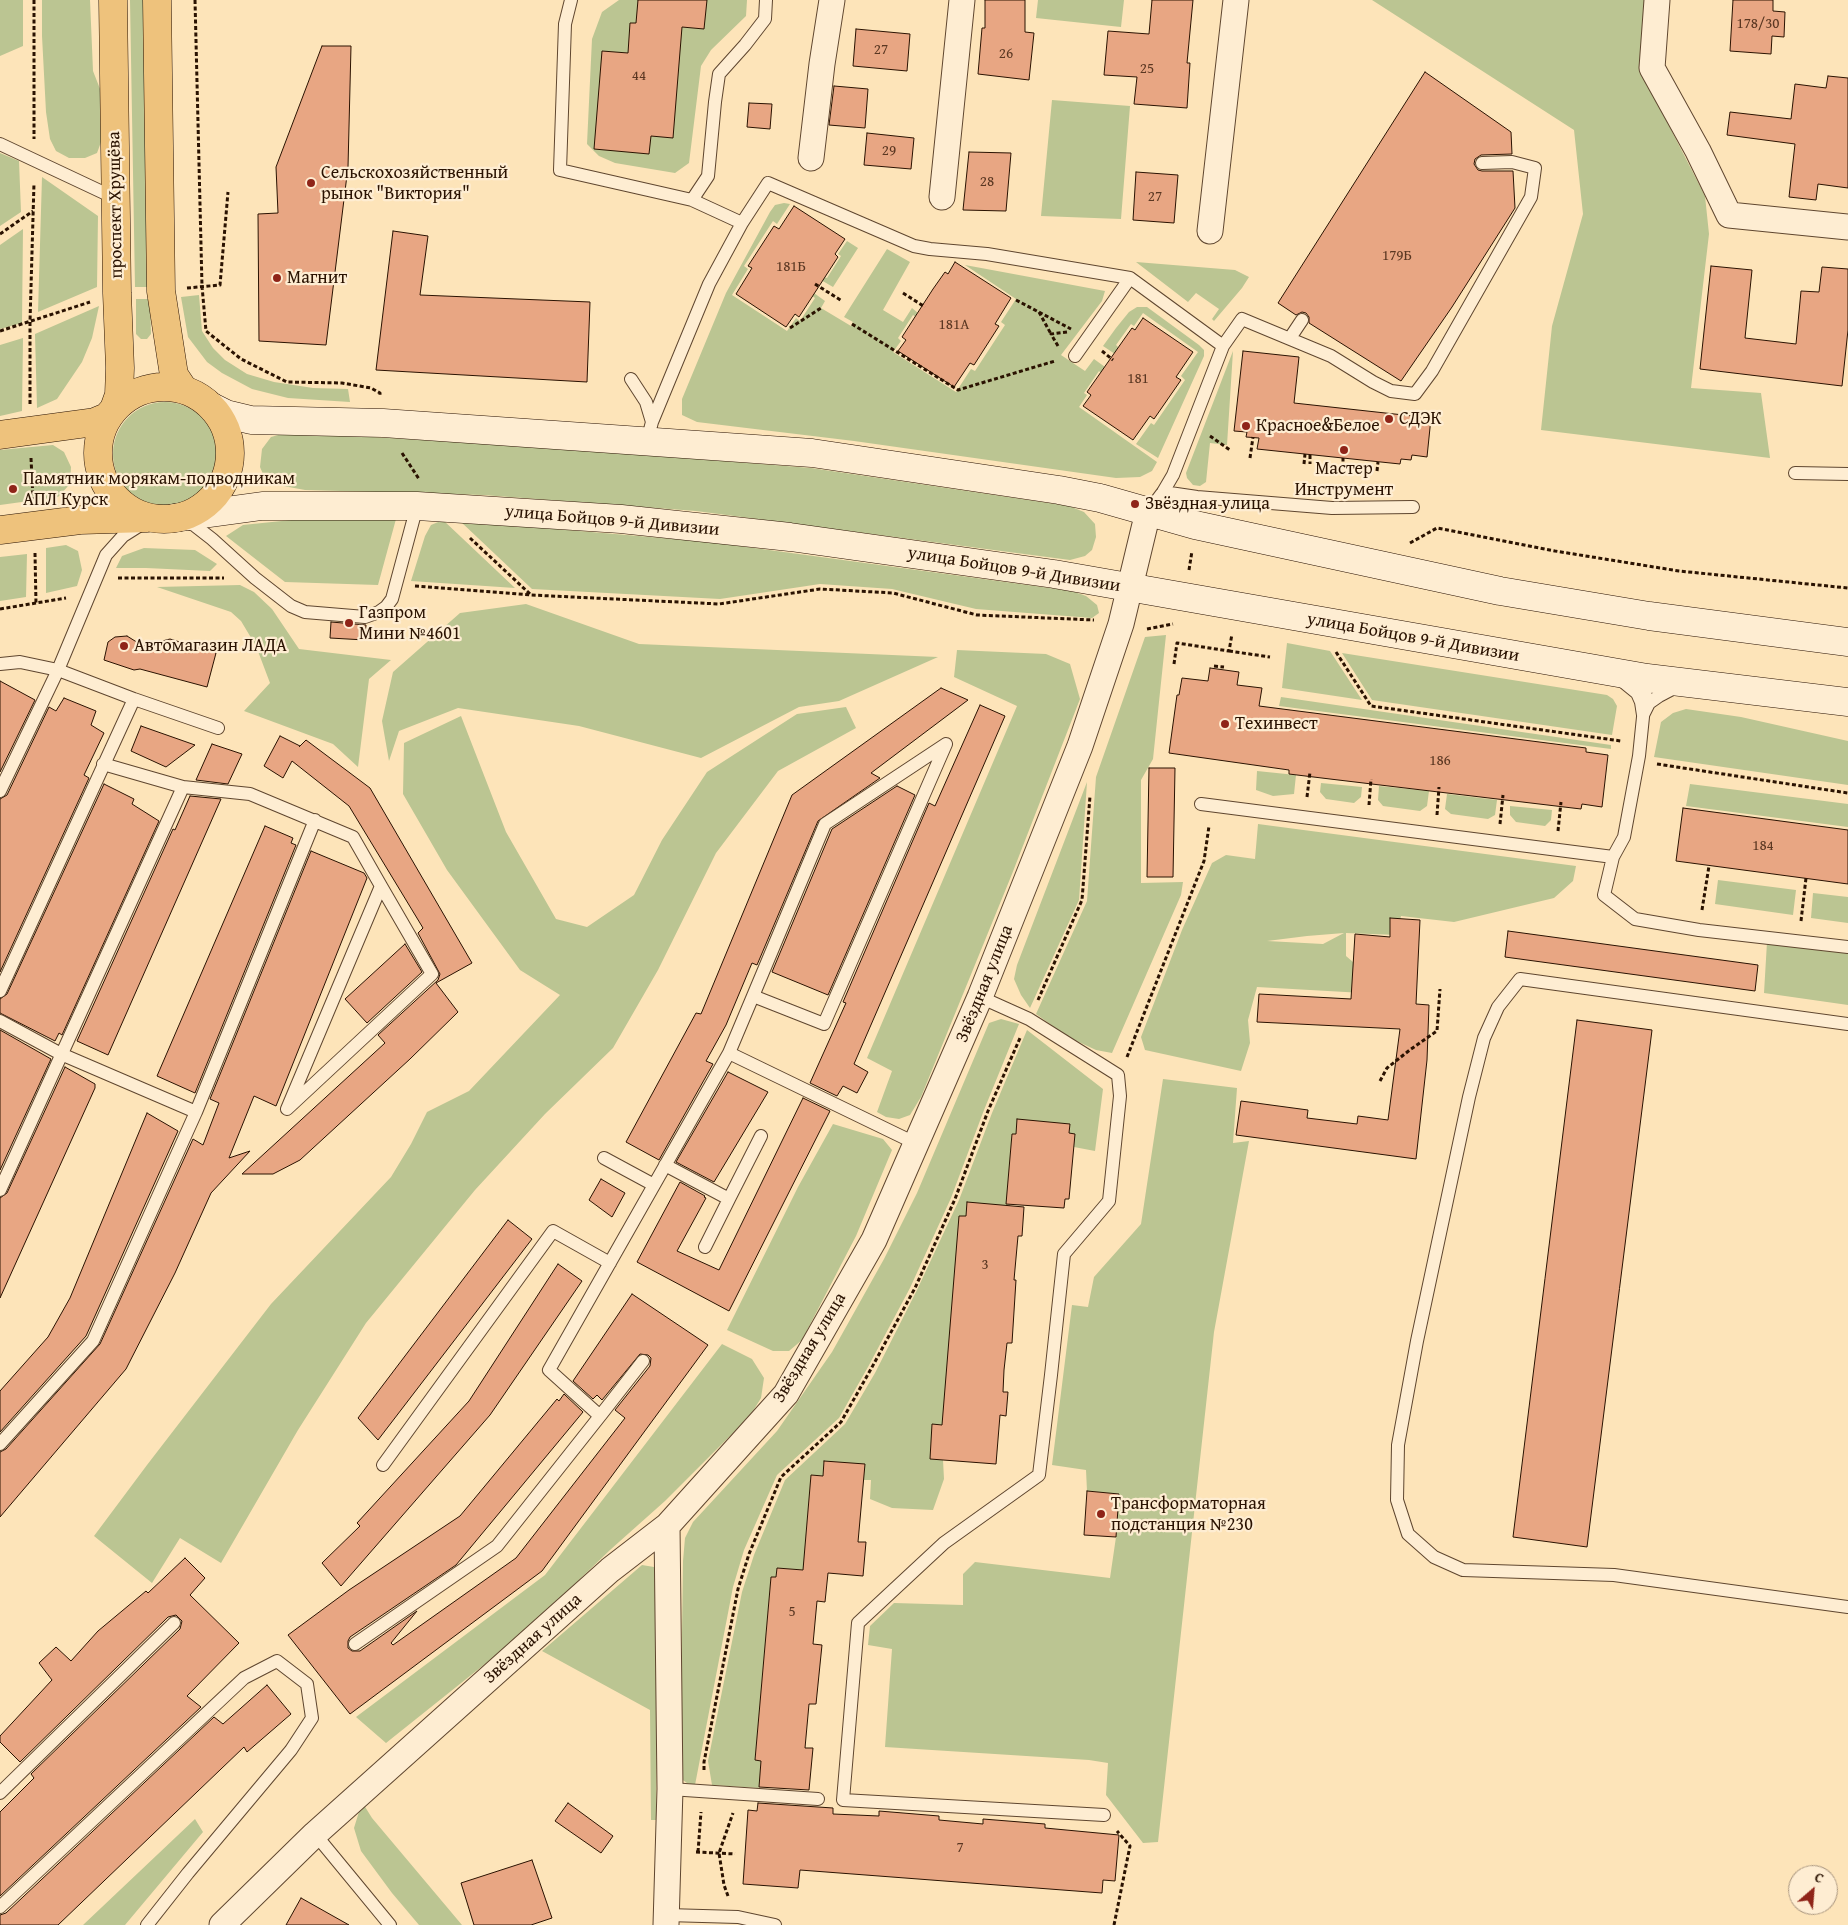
<!DOCTYPE html>
<meta charset="utf-8">
<style>
body{margin:0}
#map{position:relative;width:1848px;height:1925px;overflow:hidden;background:#fde4b9;font-family:"Gentium Book Plus",serif}
canvas{display:block}
.north{position:absolute;left:1788px;top:1865px;width:50px;height:50px;box-sizing:border-box;background:#feedd2;border:1px solid #a9957e;border-radius:50%;rotate:27deg;font-size:14px;font-weight:700;line-height:20px;text-align:center;color:#2a1201}
.north::after{content:'';display:block;margin:auto;width:18px;height:22px;background:#8f2418;clip-path:polygon(50% 0,100% 100%,50% 72%,0 100%)}
</style>
<div id="map">
<canvas width="1848" height="1925"></canvas>
<div class="north">С</div>
</div>
<script>
const context = document.querySelector('canvas').getContext('2d');
context.lineJoin = 'round';
function paint(path, color) { context.fillStyle = color; context.fill(path, 'evenodd'); }
const shape = rows => new Path2D(rows.map(r => 'M' + r).join(''));
function strokePath(path, color, width, dash) { context.strokeStyle = color; context.lineWidth = width; context.lineCap = dash ? 'butt' : 'round'; context.setLineDash(dash || []); context.stroke(path); }
function drawText(font, color, halo, rows, align = 'center') {
  context.font = font + ' "Gentium Book Plus",serif'; context.lineWidth = 4.5; context.setLineDash([]); context.textBaseline = 'middle'; context.strokeStyle = halo; context.fillStyle = color; for (const [text, x, y, turn = 0] of rows) {
    context.save(); context.translate(x, y); context.rotate((+turn || 0) * Math.PI / 180); context.textAlign = isNaN(turn) ? turn : align; if (halo) context.strokeText(text, 0, 0); context.fillText(text, 0, 0); context.restore();
  }
}
paint(shape([
 [0,0,23,0,23,46,0,56],
 [42,0,90,0,93,71,102,94,104,134,97,153,85,158,69,158,56,151,50,139,46,112,42,36],
 [130,0,144,0,150,287,135,287],
 [619,0,747,0,746,16,711,50,701,66,689,163,675,173,615,163,599,156,587,144,592,39,602,12],
 [1038,0,1124,0,1121,27,1036,18],
 [1372,0,1650,0,1639,67,1705,196,1709,234,1691,388,1761,393,1770,458,1541,430,1552,326,1583,214,1574,130],
 [1052,100,1130,106,1121,219,1041,216],
 [0,153,19,161,21,212,0,226],
 [42,177,98,216,97,287,38,312],
 [784,203,790,204,777,224,773,221,744,266,748,269,732,295,787,331,796,318,800,321,815,298,812,296,814,293,825,301,821,308,851,326,853,322,844,317,887,249,910,262,883,310,903,322,912,308,918,313,916,317,913,315,898,338,901,341,893,352,956,392,971,369,975,371,1005,325,1001,322,1016,299,965,265,1105,291,1102,301,1061,355,1085,371,1094,359,1105,367,1101,373,1099,371,1084,393,1087,395,1079,407,1157,462,1152,471,1140,477,1116,478,854,441,697,422,682,415,682,399,726,293,770,212,775,205],
 [23,229,22,323,0,329,0,245],
 [847,241,858,248,833,287,821,280,824,277,827,278,841,256,838,254],
 [1136,262,1235,270,1249,277,1242,288,1214,321,1212,319,1219,309,1196,293,1188,302],
 [199,295,202,331,213,348,225,360,247,374,274,382,313,388,348,389,350,402,288,398,252,389,222,373,207,362,188,337,181,297],
 [136,299,150,299,151,334,147,339,141,339,136,334],
 [99,306,92,338,82,362,57,399,37,408,35,334],
 [1137,307,1147,307,1199,345,1204,350,1204,356,1158,458,1136,444,1151,423,1154,425,1185,380,1181,376,1198,352,1143,313,1134,326,1131,324,1116,345,1119,348,1115,354,1103,346,1116,328,1129,312],
 [23,338,22,411,0,416,0,345],
 [1233,351,1227,445,1210,443,1206,482,1200,486,1193,485,1187,478,1186,473],
 '113 454a52 52 0 1 1 104 0a52 52 0 1 1-104 0Z',
 [289,432,573,449,811,468,1069,506,1084,512,1095,524,1096,537,1092,550,1085,556,1070,560,696,511,483,495,305,490,278,485,265,479,260,467,262,449,271,437],
 [53,445,64,452,71,467,70,484,58,497,0,505,0,450],
 [301,519,396,519,378,585,285,582,226,536,243,525],
 [443,520,515,588,411,581,425,536,431,525],
 [460,521,710,542,1072,591,1086,596,1097,605,1099,613,1092,618,976,609,892,589,820,584,720,599,532,589],
 [66,545,78,551,82,570,77,586,46,593,46,548],
 [144,548,195,550,217,564,210,571,146,568,116,568,122,556],
 [27,554,26,597,0,601,0,557],
 [240,585,254,592,272,609,299,649,391,660,369,679,358,767,333,744,244,711,270,683,256,646,241,621,231,612,157,587],
 [526,604,639,644,938,657,839,701,799,707,701,758,579,726,458,708,399,731,389,761,382,721,393,672,460,613],
 [1166,635,1153,759,1141,780,1141,883,1183,882,1181,895,1112,1053,1096,1050,1068,1037,1036,1014,1087,901,1096,777,1145,637],
 [1287,643,1330,651,1362,700,1282,688],
 [957,650,1046,654,1070,664,1080,699,1012,874,921,1097,910,1115,899,1119,886,1117,877,1112,892,1071,867,1058,1017,706,954,677],
 [1342,653,1607,695,1613,699,1617,706,1612,735,1372,700],
 [1281,697,1611,745,1611,749,1279,706],
 [846,707,856,728,778,771,716,853,658,970,613,1048,545,1114,475,1190,366,1323,298,1430,221,1563,180,1538,152,1583,94,1536,147,1465,271,1304,391,1177,411,1144,427,1112,469,1091,560,995,520,970,447,870,403,794,404,743,461,716,506,832,556,919,587,927,634,895,662,840,707,772,797,714],
 [1686,709,1741,717,1848,741,1848,785,1654,757,1661,722,1673,713],
 [1257,771,1296,775,1294,794,1273,796,1256,790],
 [1087,782,1079,900,1030,1008,1021,995,1014,979,1017,965],
 [1321,783,1362,787,1361,797,1354,803,1326,799,1320,792],
 [1690,784,1848,804,1848,827,1686,806],
 [1379,786,1429,791,1427,806,1420,811,1383,806,1378,800],
 [1447,794,1497,800,1495,815,1488,819,1451,814,1445,809],
 [1510,806,1552,810,1551,820,1545,826,1516,822,1510,815],
 [1258,824,1576,866,1573,881,1554,898,1454,922,1401,916,1397,935,1346,933,1346,956,1353,962,1359,974,1363,993,1257,987,1248,1020,1250,1043,1241,1071,1145,1050,1141,1037,1182,930,1212,863,1226,855,1255,859],
 [1344,933,1323,944,1267,941,1307,936],
 [1718,880,1796,890,1793,915,1715,904],
 [1813,893,1848,897,1848,923,1811,918],
 [1767,942,1848,951,1848,1005,1764,993],
 [1001,1019,1019,1024,984,1110,951,1198,910,1288,868,1367,839,1418,777,1475,744,1550,733,1587,695,1785,687,1783,680,1778,683,1561,685,1538,693,1522,777,1431,832,1352,884,1259,917,1193,989,1023],
 [1027,1030,1103,1089,1095,1151,1074,1147,1069,1133,1070,1124,1017,1120,1016,1134,1012,1134,1007,1194,1011,1195,1010,1206,950,1426,932,1425,930,1459,943,1460,944,1479,933,1510,892,1508,870,1499,871,1480,864,1480,824,1461,823,1476,811,1475,805,1548,817,1571,777,1568,776,1577,771,1577,755,1760,761,1761,759,1788,712,1785,708,1761,742,1592,754,1555,785,1480,845,1424,875,1373,917,1290,959,1200,992,1113],
 [1163,1079,1237,1088,1233,1143,1249,1141,1214,1332,1158,1842,1143,1843,1106,1795,1108,1763,1089,1760,885,1747,892,1649,868,1645,870,1626,894,1603,963,1605,963,1574,975,1562,1110,1578,1116,1537,1119,1494,1087,1491,1086,1470,1052,1465,1072,1305,1088,1307,1094,1277,1141,1224],
 [833,1124,883,1139,892,1150,856,1236,802,1340,789,1351,773,1351,727,1330,798,1187],
 [722,1344,752,1359,764,1378,761,1398,753,1411,735,1431,665,1501,610,1550,525,1632,386,1743,356,1717,545,1575],
 [642,1565,654,1567,658,1577,656,1820,651,1820,650,1710,542,1651],
 [362,1802,372,1818,462,1925,419,1925,392,1893,361,1851,354,1828],
 [195,1819,203,1832,125,1925,83,1925]
]), '#bbc592');
const building = shape([
 [638,0,707,0,704,29,682,27,673,138,651,136,649,154,594,149,602,51,628,53,630,23,636,23,638,0],
 [985,0,1025,0,1025,32,1034,33,1029,80,978,74,982,28,985,28,985,0],
 [1152,0,1193,0,1187,63,1190,63,1187,108,1134,104,1137,77,1104,75,1108,31,1149,34,1152,0],
 [1733,0,1773,0,1773,11,1785,12,1784,37,1772,36,1771,54,1730,51,1733,0],
 [856,29,910,34,907,71,853,66,856,29],
 [322,46,351,46,348,167,326,345,259,341,258,214,278,213,276,167,322,46],
 [1425,72,1511,132,1512,154,1481,155,1475,159,1474,164,1478,170,1482,171,1513,171,1515,208,1452,307,1401,381,1309,323,1309,317,1306,313,1302,312,1296,315,1278,303,1425,72],
 [1828,76,1848,78,1848,188,1818,184,1816,200,1789,197,1795,144,1727,135,1730,112,1791,119,1795,84,1826,88,1828,76],
 [834,86,868,89,865,128,829,125,834,86],
 [749,103,772,104,770,129,747,127,749,103],
 [867,133,914,138,911,169,864,165,867,133],
 [969,152,1011,153,1006,211,963,210,969,152],
 [1136,172,1178,175,1174,223,1133,220,1136,172],
 [794,206,845,239,835,254,838,257,799,317,795,314,786,327,736,294,752,268,748,266,774,226,779,229,794,206],
 [393,231,428,236,420,295,590,302,587,382,376,370,393,231],
 [955,262,1011,298,995,324,999,326,974,365,970,363,954,387,898,351,906,340,902,337,933,289,945,272,948,274,955,262],
 [1711,266,1752,270,1745,338,1796,344,1801,291,1819,292,1822,267,1848,269,1848,330,1842,386,1700,369,1711,266],
 [1143,318,1193,352,1176,377,1181,380,1154,419,1150,416,1133,440,1083,406,1091,395,1087,392,1120,345,1132,328,1135,330,1143,318],
 [1243,351,1299,357,1294,403,1431,418,1427,457,1412,455,1411,460,1401,459,1400,464,1257,449,1259,438,1246,437,1247,432,1234,431,1243,351],
 [331,622,366,625,365,640,330,638,331,622],
 [127,636,143,646,170,639,216,653,207,687,140,669,134,670,104,660,108,642,115,637,127,636],
 [1210,668,1239,672,1237,685,1262,688,1259,706,1586,748,1586,752,1608,755,1602,807,1582,804,1581,809,1330,779,1289,774,1289,770,1169,753,1177,695,1179,695,1182,678,1208,681,1210,668],
 [0,681,35,700,0,772,0,681],
 [941,688,968,700,871,773,880,778,818,821,757,965,752,963,726,1025,706,1061,713,1064,659,1160,626,1142,696,1013,701,1014,792,795,941,688],
 [64,698,96,711,91,725,104,733,84,775,89,778,0,972,0,799,7,795,49,707,56,711,64,698],
 [980,705,1005,716,854,1064,868,1072,857,1093,843,1086,837,1096,810,1083,846,1003,843,1002,929,803,935,806,980,705],
 [141,726,195,745,166,767,131,751,141,726],
 [280,736,300,746,299,747,306,740,370,788,472,963,436,983,458,1012,410,1059,300,1160,273,1174,242,1174,385,1043,378,1035,438,980,440,974,418,933,423,928,349,806,292,761,283,778,264,766,280,736],
 [212,744,242,754,228,784,196,780,212,744],
 [1149,768,1175,768,1173,877,1147,877,1149,768],
 [104,784,134,799,132,804,159,821,62,1035,59,1033,55,1041,0,1013,0,999,7,994,104,784],
 [897,786,915,795,828,995,772,972,832,829,897,786],
 [190,796,221,799,108,1055,77,1041,173,829,175,830,190,796],
 [1683,808,1848,830,1848,884,1676,861,1683,808],
 [265,826,293,838,291,843,296,845,195,1093,157,1076,265,826],
 [311,851,364,873,367,878,276,1106,254,1096,229,1158,250,1151,211,1193,175,1273,126,1369,0,1517,0,1452,6,1449,100,1344,193,1139,203,1145,219,1103,210,1099,311,851],
 [1390,918,1420,920,1416,1004,1429,1005,1427,1060,1416,1159,1236,1135,1241,1101,1308,1110,1307,1118,1357,1124,1358,1116,1388,1120,1400,1029,1257,1022,1259,994,1351,999,1355,934,1390,937,1390,918],
 [1508,931,1758,965,1755,991,1505,957,1508,931],
 [405,944,422,972,367,1023,345,999,405,944],
 [1577,1020,1652,1030,1587,1547,1513,1537,1577,1020],
 [0,1030,51,1059,0,1170,0,1030],
 [65,1067,95,1084,95,1088,0,1298,0,1198,7,1193,65,1067],
 [728,1072,768,1092,714,1182,676,1162,728,1072],
 [803,1098,830,1111,729,1311,637,1262,680,1182,705,1196,704,1197,706,1198,677,1251,719,1270,803,1098],
 [147,1113,178,1131,86,1336,0,1432,0,1391,48,1337,70,1298,147,1113],
 [1017,1119,1070,1124,1069,1133,1075,1134,1069,1199,1065,1199,1064,1208,1006,1204,1012,1134,1016,1134,1017,1119],
 [601,1179,625,1193,612,1217,589,1200,601,1179],
 [967,1202,1024,1207,1022,1236,1018,1236,1014,1280,1016,1280,1012,1343,1007,1343,1004,1370,1003,1392,1008,1392,1006,1416,1000,1415,996,1464,930,1459,932,1424,942,1425,959,1216,966,1216,967,1202],
 [508,1220,532,1239,378,1440,358,1418,508,1220],
 [558,1264,582,1281,490,1415,341,1586,322,1563,360,1526,357,1523,469,1401,558,1264],
 [632,1294,708,1345,542,1571,350,1714,288,1635,349,1590,460,1516,557,1399,559,1401,564,1394,583,1412,456,1565,350,1637,348,1641,348,1648,352,1651,360,1651,417,1611,391,1643,393,1645,516,1558,625,1418,615,1410,650,1366,651,1358,648,1355,640,1354,602,1400,597,1395,593,1399,573,1381,632,1294],
 [824,1461,865,1464,858,1542,866,1542,863,1576,828,1573,825,1602,817,1601,813,1644,822,1645,816,1704,809,1704,805,1748,813,1748,809,1790,759,1787,761,1761,755,1760,771,1577,776,1577,777,1568,803,1570,811,1475,823,1476,824,1461],
 [1087,1491,1119,1494,1116,1537,1084,1535,1087,1491],
 [185,1558,205,1578,190,1595,239,1643,187,1696,201,1707,0,1896,0,1812,34,1778,31,1774,180,1629,182,1621,176,1615,168,1617,20,1762,0,1742,0,1736,52,1680,39,1663,56,1647,71,1661,98,1631,146,1591,148,1593,185,1558],
 [267,1685,291,1714,247,1752,244,1747,58,1925,0,1925,0,1915,6,1913,214,1717,223,1724,267,1685],
 [568,1803,613,1836,601,1853,555,1821,568,1803],
 [758,1803,833,1808,833,1814,879,1816,879,1811,939,1816,939,1820,983,1824,983,1819,1045,1824,1045,1828,1119,1835,1115,1881,1103,1880,1102,1893,800,1870,798,1888,743,1884,748,1810,757,1811,758,1803],
 [532,1860,552,1918,531,1925,474,1925,461,1883,532,1860],
 [301,1898,349,1925,286,1925,301,1898]
]);
paint(building, '#e8a683');
strokePath(building, '#2a1201', 1);
const lane = shape([
 [571,0,565,24,560,170,692,200,742,223],
 [0,144,117,199],
 [692,200,708,176,715,102,719,74,745,45,765,19,766,0],
 [1290,338,1302,320],
 [1075,356,1130,278],
 [631,379,646,402,652,422],
 [647,441,652,422,709,284,742,223,768,183,914,246,930,249,987,254,1130,278,1223,346],
 [1795,473,1848,474],
 [1163,492,1197,497,1332,508,1413,507],
 [1148,512,1163,492,1173,475,1223,346,1242,319,1331,356,1373,382,1391,391,1415,394,1432,371,1531,197,1535,168,1512,162,1482,163],
 [183,521,194,525,212,539,255,578,291,606,305,612,365,617,379,612,386,607,392,599,417,506],
 [0,664,20,662,58,670,134,699,218,728],
 [1647,678,1639,756,1624,837,1613,857,1604,895,1635,919,1699,930,1848,947],
 [1621,680,1637,693,1641,702,1643,715,1649,703,1659,696,1678,686],
 [103,764,183,787,250,794,353,837,381,886,432,974,287,1109,381,886],
 [0,791,58,670,106,555,123,536,142,524],
 [1201,804,1613,857],
 [0,991,134,699],
 [753,996,824,1024,946,744,825,824,753,996,729,1053,917,1144],
 [980,997,1029,1019,1118,1075,1120,1096,1109,1201,1064,1254,1051,1375,1039,1475,944,1543,858,1623,843,1800,1104,1815],
 [0,1021,61,1054,196,1112],
 [1848,1024,1520,979,1498,1007,1484,1038,1469,1097,1417,1341,1398,1445,1397,1500,1408,1534,1434,1557,1463,1570,1614,1575,1848,1607],
 [604,1158,654,1185],
 [665,1165,729,1199,761,1136],
 [0,1190,183,787],
 [705,1247,729,1199],
 [600,1416,643,1361],
 [0,1444,93,1341,196,1112,315,820],
 [383,1465,553,1231,610,1263],
 [355,1644,497,1546,600,1416,549,1370,729,1053],
 [670,1789,818,1799],
 [0,1793,174,1623],
 [315,1834,390,1925],
 [0,1907,244,1678,277,1661,307,1684,312,1718,291,1750,188,1873,147,1925],
 [667,1915,738,1917,775,1925]
]);
const street = shape([
 [1657,0,1652,68,1698,151,1729,215,1848,227],
 [811,158,822,64,832,0],
 [942,197,962,0],
 [1210,231,1236,0],
 [222,1925,315,1834,610,1570,667,1526,786,1394,874,1240,980,997,1080,746,1121,624,1148,512],
 [666,1925,670,1789,667,1526]
]);
const secondary = shape([
 [212,407,226,414,251,420,383,423,812,453,1059,490,1100,498,1195,525,1500,591,1649,616,1848,642],
 [174,518,262,506,417,506,621,519,790,537,1054,574,1647,678,1848,702]
]);
const primary = shape([
 [157,0,161,291,174,375,184,390],
 '98 453a66 66 0 1 1 132 0a66 66 0 1 1-132 0Z',
 [0,435,95,422,107,417,114,409,119,395,120,368,117,293,113,0],
 [0,530,80,520,147,518]
]);
strokePath(lane, '#5f462f', 14);
strokePath(street, '#5f462f', 27);
strokePath(secondary, '#2a1201', 29);
strokePath(primary, '#2a1201', 29);
strokePath(shape([
 [34,0,34,139],
 [195,0,202,286,206,331,241,359,287,382,342,383,371,388,380,393,380,395],
 [0,234,33,211],
 [815,284,842,301],
 [187,288,220,285,228,192],
 [903,293,925,307],
 [1016,300,1071,329],
 [1039,312,1051,334],
 [852,324,958,390,1055,361],
 [790,328,821,308],
 [0,331,90,302],
 [1058,346,1051,334,1067,332],
 [1102,351,1113,360],
 [30,404,30,322,34,183],
 [1210,436,1230,450],
 [402,453,419,479],
 [1310,455,1310,464],
 [31,458,33,499],
 [1250,458,1253,437],
 [1304,464,1305,454],
 [1343,468,1343,458],
 [1377,471,1378,462],
 [470,538,530,594],
 [1410,543,1437,528,1555,551,1679,571,1848,588],
 [35,553,36,604],
 [1189,570,1192,551],
 [118,578,224,578],
 [415,586,531,595,719,604,820,589,893,593,977,615,1094,620],
 [0,609,66,598],
 [1147,629,1173,624],
 [1229,651,1270,657],
 [1336,652,1371,706,1621,741],
 [1174,664,1177,643,1229,651,1232,634],
 [1214,666,1224,667],
 [1657,764,1848,793],
 [1307,797,1310,772],
 [1369,805,1371,779],
 [1437,815,1439,787],
 [1500,824,1503,795],
 [1558,831,1561,802],
 [1702,910,1709,866],
 [1801,921,1806,878],
 [1038,1000,1082,900,1090,796],
 [1127,1057,1204,861,1209,826],
 [1380,1081,1387,1068,1411,1049,1437,1031,1440,989],
 [704,1770,704,1762,738,1589,749,1554,781,1477,841,1422,871,1369,915,1288,955,1199,988,1111,1020,1038],
 [696,1852,735,1854],
 [698,1852,701,1812],
 [728,1896,724,1885,719,1853,733,1813],
 [1114,1925,1130,1846,1117,1831]
]), '#2a1201', 3, [4, 2.5]);
strokePath(lane, '#feedd2', 12);
strokePath(street, '#feedd2', 25);
strokePath(secondary, '#feedd2', 28);
strokePath(primary, '#eec27c', 28);
for (const [x, y, r, color] of [
 [311,183,5,"#8f2418"],
 [277,278,5,"#8f2418"],
 [1389,419,5,"#8f2418"],
 [1246,426,5,"#8f2418"],
 [1344,450,5,"#8f2418"],
 [13,489,5,"#8f2418"],
 [1135,504,5,"#8f2418"],
 [349,623,5,"#8f2418"],
 [124,646,5,"#8f2418"],
 [1225,724,5,"#8f2418"],
 [1101,1514,5,"#8f2418"]
]) { const dot = new Path2D(); dot.arc(x, y, r, 0, 2 * Math.PI); context.fillStyle = color; context.fill(dot); strokePath(dot, '#feedd2', 2); }
drawText('15px', '#5a3722', null, [
 ["178/30",1758,24],
 ["27",881,50],
 ["26",1006,54],
 ["25",1147,69],
 ["44",639,76],
 ["29",889,151],
 ["28",987,182],
 ["27",1155,197],
 ["179Б",1397,256],
 ["181Б",791,267],
 ["181А",954,325],
 ["181",1138,379],
 ["186",1440,761],
 ["184",1763,846],
 ["3",985,1265],
 ["5",792,1612],
 ["7",960,1848]
]);
drawText('18px', '#2a1201', '#feedd2', [
 ["Сельскохозяйственный",321,173],
 ["рынок \"Виктория\"",321,194],
 ["Магнит",287,278],
 ["СДЭК",1399,419],
 ["Красное&Белое",1256,426],
 ["Мастер",1344,469,"center"],
 ["Инструмент",1344,490,"center"],
 ["Памятник морякам-подводникам",23,479],
 ["АПЛ Курск",23,500],
 ["Звёздная улица",1145,504],
 ["Газпром",359,613],
 ["Мини №4601",359,634],
 ["Автомагазин ЛАДА",134,646],
 ["Техинвест",1235,724],
 ["Трансформаторная",1111,1504],
 ["подстанция №230",1111,1525]
], 'left');
drawText('18px', '#2a1201', '#feedd2', [
 ["проспект Хрущёва",116,205,-91],
 ["улица Бойцов 9-й Дивизии",612,521,5],
 ["улица Бойцов 9-й Дивизии",1014,570,9],
 ["улица Бойцов 9-й Дивизии",1413,638,10],
 ["Звёздная улица",985,984,-68],
 ["Звёздная улица",810,1348,-59],
 ["Звёздная улица",533,1639,-42]
]);
</script>
